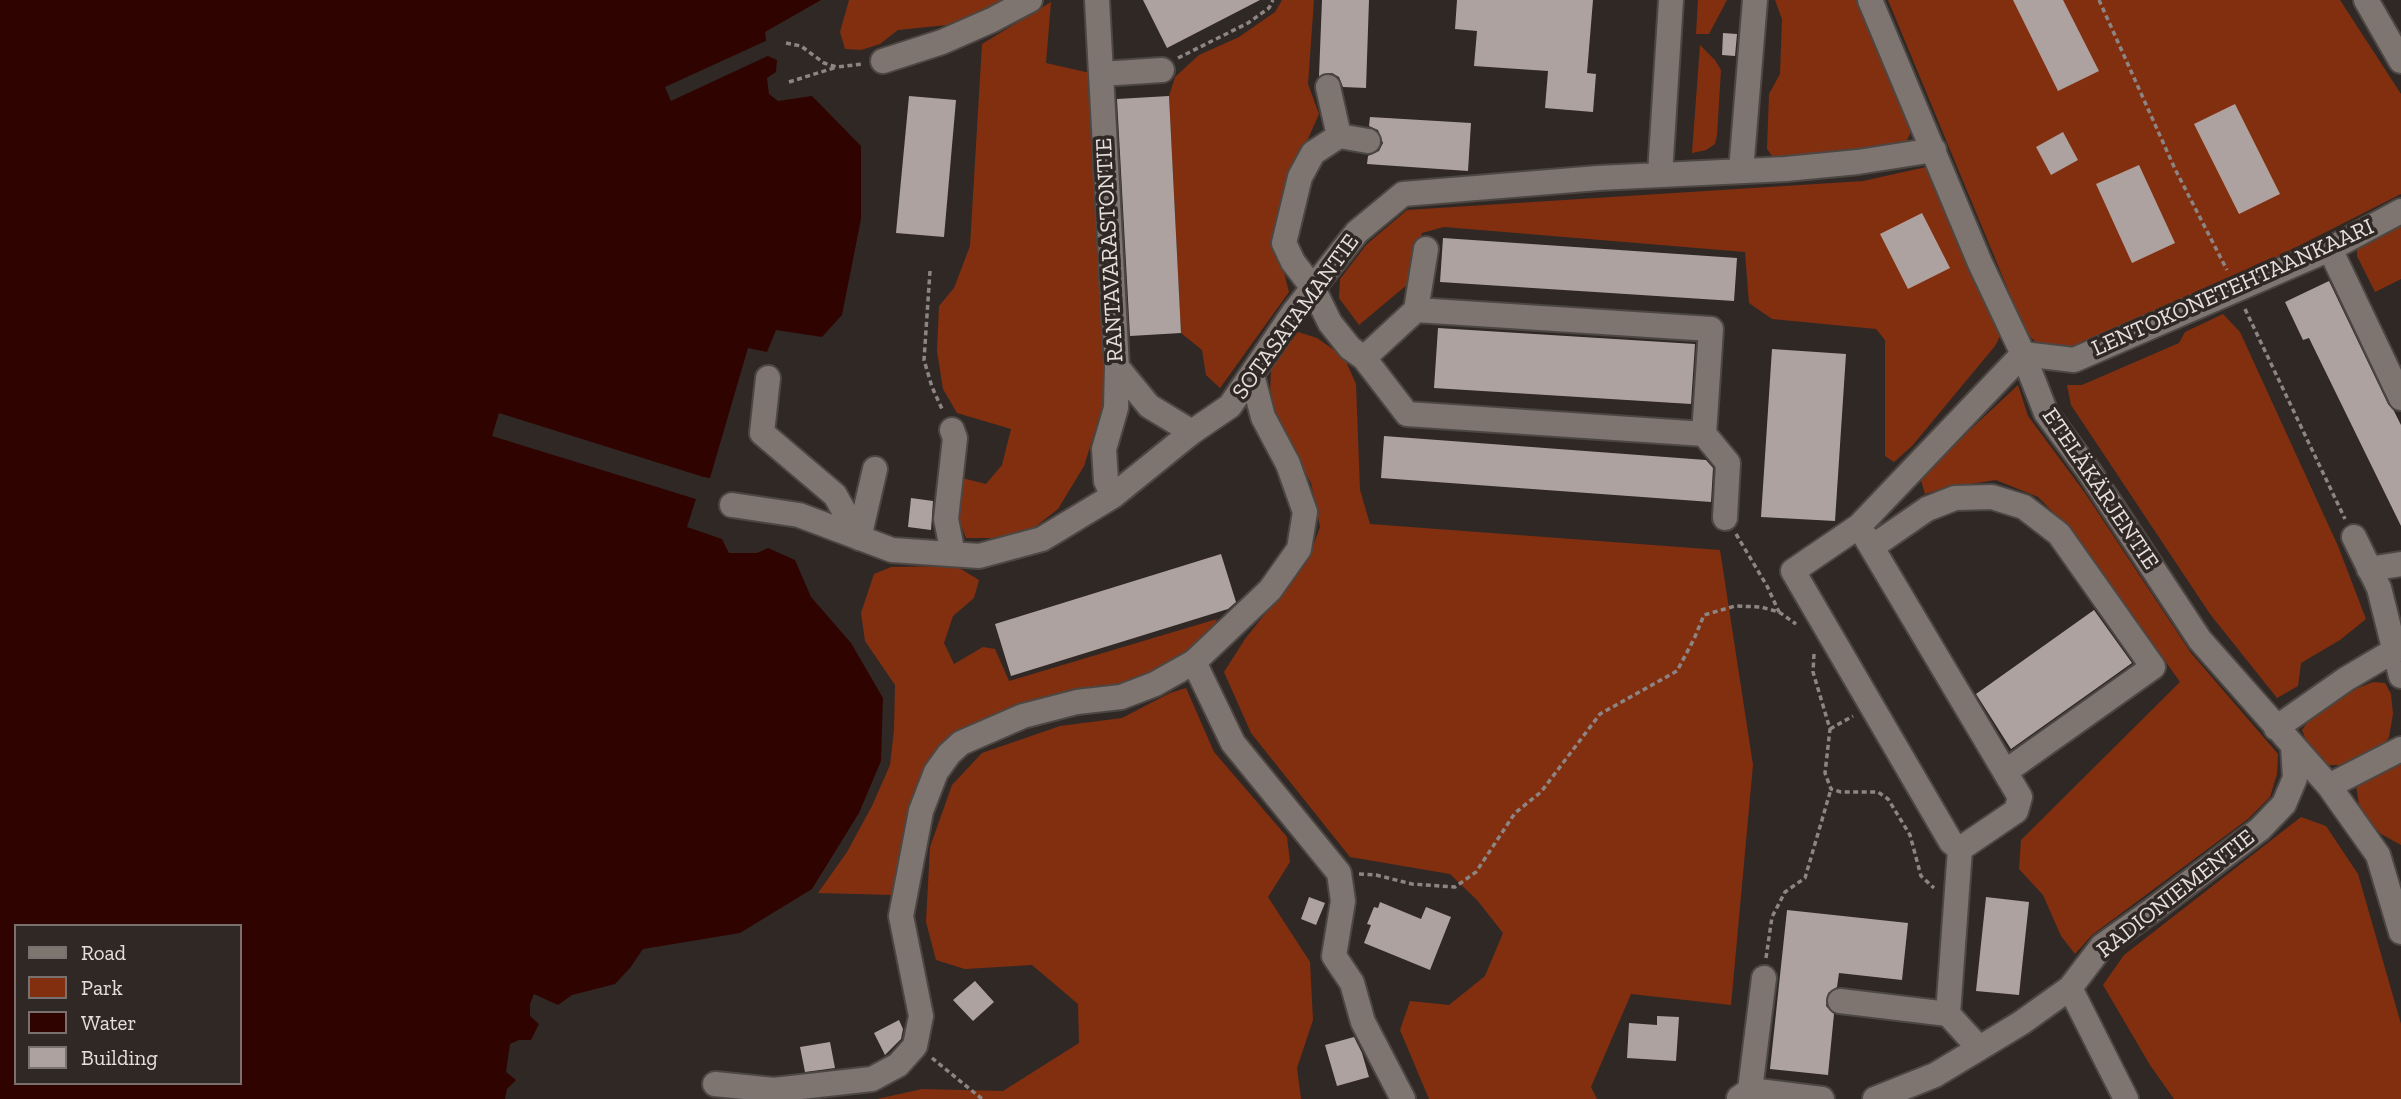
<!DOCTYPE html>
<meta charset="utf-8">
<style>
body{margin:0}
#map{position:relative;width:2401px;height:1099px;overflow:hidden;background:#302825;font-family:"Zilla Slab",serif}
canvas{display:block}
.legend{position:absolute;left:14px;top:924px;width:228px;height:161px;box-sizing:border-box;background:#302825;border:2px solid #78716f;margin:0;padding:9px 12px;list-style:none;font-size:21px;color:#e5dfdd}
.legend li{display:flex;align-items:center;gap:14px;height:35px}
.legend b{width:35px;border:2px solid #78716f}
</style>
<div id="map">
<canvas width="2401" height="1099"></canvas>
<ul class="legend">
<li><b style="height:9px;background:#7e7571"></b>Road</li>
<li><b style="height:19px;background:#822f10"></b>Park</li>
<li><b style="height:19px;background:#2f0400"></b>Water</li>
<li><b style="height:19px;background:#ada29f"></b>Building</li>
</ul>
</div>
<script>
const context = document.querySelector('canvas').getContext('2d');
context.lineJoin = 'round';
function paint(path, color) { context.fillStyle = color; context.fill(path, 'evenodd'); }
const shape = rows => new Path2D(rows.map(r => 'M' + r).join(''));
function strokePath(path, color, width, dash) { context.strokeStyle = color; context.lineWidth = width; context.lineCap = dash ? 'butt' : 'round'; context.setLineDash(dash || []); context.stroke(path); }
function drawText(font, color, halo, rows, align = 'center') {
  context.font = font + ' "Zilla Slab",serif'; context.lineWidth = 7; context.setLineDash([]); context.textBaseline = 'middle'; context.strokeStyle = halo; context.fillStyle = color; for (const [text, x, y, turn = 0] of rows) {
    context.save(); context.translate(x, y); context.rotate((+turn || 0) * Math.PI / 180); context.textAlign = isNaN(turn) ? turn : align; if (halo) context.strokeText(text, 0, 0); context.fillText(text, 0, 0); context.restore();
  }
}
paint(shape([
 [849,0,1006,0,989,10,947,25,898,30,880,44,861,50,845,49,840,32],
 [1282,0,1314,0,1308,84,1319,114,1284,193,1282,265,1289,292,1220,388,1206,375,1202,350,1181,333,1169,96,1175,77,1199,55,1239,37,1275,12],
 [1698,0,1727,0,1709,34,1696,34],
 [1775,0,1856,0,1885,60,1913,128,1905,144,1888,148,1780,159,1772,156,1767,149,1769,94,1780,74,1782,19],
 [1888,0,2340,0,2401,94,2401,194,2259,266,2076,347,2063,348,2039,345,2026,333],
 [1051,2,1046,63,1090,73,1105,342,1105,399,1084,466,1058,509,1031,530,999,538,966,538,955,510,958,477,986,484,1002,465,1011,429,957,413,943,389,937,351,939,306,954,288,970,246,982,44],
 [1700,45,1715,60,1721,70,1717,135,1715,144,1706,150,1692,153],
 [1926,167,2001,334,1995,346,1912,446,1894,462,1885,456,1885,340,1876,329,1772,319,1749,303,1745,252,1444,227,1422,233,1408,284,1359,325,1339,298,1340,279,1367,244,1407,210,1863,181],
 [2401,219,2401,279,2375,292,2357,256,2357,246],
 [2223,314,2240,332,2338,546,2366,619,2340,640,2301,663,2298,686,2277,698,2210,614,2071,405,2067,385,2082,385,2179,343,2185,332],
 [1295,331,1317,338,1344,357,1356,384,1360,490,1370,524,1720,550,1753,765,1731,1005,1631,994,1591,1087,1597,1099,1429,1099,1400,1030,1410,1001,1449,1005,1485,976,1503,933,1477,900,1450,874,1350,857,1251,733,1224,672,1245,639,1308,560,1320,527,1311,483,1292,449,1270,398,1271,368,1280,349],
 [2018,385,2028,416,2085,493,2191,653,2278,754,2277,774,2270,797,2248,819,2092,935,2075,954,2061,936,2043,895,2019,869,2021,840,2180,682,2076,535,2038,497,1996,480,1944,488,1925,494,1921,480,1955,444],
 [956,566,979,580,974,598,953,616,944,643,954,664,983,647,995,649,1009,681,1217,619,1210,634,1177,664,1135,684,1008,711,910,805,897,866,894,895,818,893,847,852,872,806,890,765,894,730,895,685,865,641,861,613,874,574,891,567],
 [2373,682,2385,683,2391,694,2393,714,2389,737,2382,747,2342,765,2328,765,2309,748,2302,730,2312,716,2353,690],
 [1186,688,1214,752,1287,837,1290,862,1268,897,1310,962,1313,1020,1297,1068,1301,1099,877,1099,922,1089,1003,1091,1079,1043,1078,1004,1032,965,965,969,936,960,926,922,930,847,952,785,982,753,1060,726,1122,718,1170,693],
 [2401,758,2401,845,2381,834,2360,812,2356,785],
 [2301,817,2326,826,2358,874,2401,1024,2401,1099,2174,1099,2150,1065,2103,985,2124,955]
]), '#822f10');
paint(shape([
 [0,0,821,0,765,32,768,56,777,60,776,72,767,78,769,94,778,101,812,96,861,146,861,219,842,315,822,337,776,330,767,352,748,348,710,478,703,477,687,527,722,539,729,553,757,553,768,548,795,560,811,597,851,643,883,698,881,761,859,813,812,889,740,933,643,949,630,968,615,984,572,995,558,1005,534,994,530,1004,530,1016,539,1024,531,1040,519,1040,510,1044,506,1072,516,1080,507,1089,505,1099,0,1099],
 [16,926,240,926,240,1083,16,1083]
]), '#2f0400');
paint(shape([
 [770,39,772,54,671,101,665,87],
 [499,413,710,479,713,480,710,482,705,481,699,500,492,436]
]), '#302825');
paint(shape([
 [1143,0,1260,0,1167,48],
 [1322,0,1369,0,1366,88,1343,87,1339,77,1332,73,1319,76],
 [1457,0,1593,0,1587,73,1596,74,1593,112,1545,108,1548,71,1474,66,1477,31,1455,29],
 [2013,0,2063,0,2099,71,2058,91],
 [1723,33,1737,34,1735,56,1722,55],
 [909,96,956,100,944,237,896,233],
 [1169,96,1181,333,1130,336,1117,99],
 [2235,104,2280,194,2239,214,2194,124],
 [1370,117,1471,123,1468,171,1367,164,1368,156,1379,151,1383,143,1378,130,1369,126],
 [2063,132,2078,160,2051,175,2036,147],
 [2139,165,2175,243,2132,263,2096,184],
 [1922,213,1950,268,1908,289,1880,234],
 [1443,238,1737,258,1734,301,1440,282],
 [2329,281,2388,404,2394,411,2401,425,2401,526,2309,338,2303,340,2285,302],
 [1438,328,1695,344,1691,404,1434,388],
 [1772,349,1846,354,1835,521,1761,517],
 [1384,436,1706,460,1713,468,1711,502,1381,478],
 [911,498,933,501,931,530,908,527],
 [1221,554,1236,602,1228,609,1011,676,995,624],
 [2094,610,2132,663,2011,749,1976,694],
 [1309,897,1325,903,1316,925,1301,919],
 [1986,897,2029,902,2019,995,1976,991],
 [1380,902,1421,919,1426,907,1451,917,1430,970,1364,943,1371,925,1367,924,1374,907,1378,908],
 [1787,910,1908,923,1902,980,1839,973,1837,987,1828,993,1826,1006,1834,1014,1828,1075,1770,1069],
 [975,981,994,1002,973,1021,953,1000],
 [1657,1016,1679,1017,1676,1061,1627,1058,1629,1023,1657,1025],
 [899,1020,903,1029,901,1039,885,1055,874,1033],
 [1354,1037,1362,1053,1369,1077,1337,1086,1325,1045],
 [830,1042,835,1068,805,1072,800,1047]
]), '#ada29f');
const minor = shape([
 [1097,0,1117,367,1116,408,1104,449,1106,481,1113,496],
 [1870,0,1980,263,2023,354,2046,413,2088,470,2200,640,2329,786,2378,855,2401,932],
 [2366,0,2401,61],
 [883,61,942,42,992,20,1030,0],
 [1101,74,1162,70],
 [1328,87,1339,136],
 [1741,171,1755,0],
 [1660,174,1671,0],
 [2330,249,2401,398],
 [1416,310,1426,249],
 [1364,358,1416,310,1711,329,1704,434,1407,414,1364,358,1350,348,1330,323,1313,288,1293,262,1284,243,1300,177,1313,153,1339,136,1368,141],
 [1117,367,1149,406,1192,432],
 [768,378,762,433,835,495,859,538],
 [952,430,955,438,946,519,953,554],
 [1704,434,1728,463,1725,518],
 [732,505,799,515,892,550,979,556,1042,539,1113,496,1192,432,1230,406,1294,312,1357,232,1403,194,1598,178,1786,169,1858,162,1934,150],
 [1859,526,2020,797,2016,811,1960,849,1951,842,1793,571,1859,526,2023,354,2074,360,2330,249,2401,211],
 [2354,537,2379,588,2401,676],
 [859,538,875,469],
 [1872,547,1927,509,1955,498,1992,497,2024,507,2059,534,2153,667,2005,772],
 [2369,569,2401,564],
 [1194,662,1233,743,1339,873,1343,901,1334,956,1352,983,1363,1022,1403,1099],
 [2276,728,2346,679,2395,650,2401,649],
 [2329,786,2401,749],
 [1960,849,1948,1014,1979,1048],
 [2070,988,2126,1099],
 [1840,1001,1948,1014],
 [715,1084,774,1090,872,1079,898,1065,915,1046,921,1016,901,916,921,811,936,772,949,754,961,743,1023,716,1077,702,1121,697,1155,684,1194,662,1270,590,1299,549,1305,512,1288,464,1263,417,1252,375],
 [1750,1090,1764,978],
 [1739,1098,1750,1090,1822,1099],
 [1875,1099,1935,1075,2021,1023,2070,988,2102,946,2154,909,2260,829,2284,804,2295,778,2293,746]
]);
strokePath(minor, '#4d4744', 28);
strokePath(shape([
 [2099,0,2175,169,2227,270],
 [786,43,801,46,824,63,837,67,862,64],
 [1178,58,1248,23,1269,8,1273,0],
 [789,82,837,67],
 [930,271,924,360,932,387,942,409],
 [2245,309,2345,519],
 [1736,534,1767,586,1779,612],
 [1814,654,1813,672,1830,729,1825,773,1831,789,1841,792,1878,792,1888,799,1910,835,1921,876,1934,888],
 [1830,729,1853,716],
 [1359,874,1376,875,1412,884,1455,887,1476,872,1515,813,1541,792,1600,714,1677,671,1694,639,1704,615,1735,606,1761,607,1779,612,1796,624],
 [1766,958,1772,917,1785,892,1805,878,1831,789],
 [932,1058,982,1099]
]), '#8c8583', 3.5, [5, 3.5]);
strokePath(minor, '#7e7571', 24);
drawText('23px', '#e5dfdd', '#302825', [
 ["RANTAVARASTONTIE",1110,250,-93],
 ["LENTOKONETEHTAANKAARI",2233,288,-24],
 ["SOTASATAMANTIE",1296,317,-54],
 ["ETELÄKÄRJENTIE",2100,489,56],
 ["RADIONIEMENTIE",2176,894,-38]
]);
</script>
